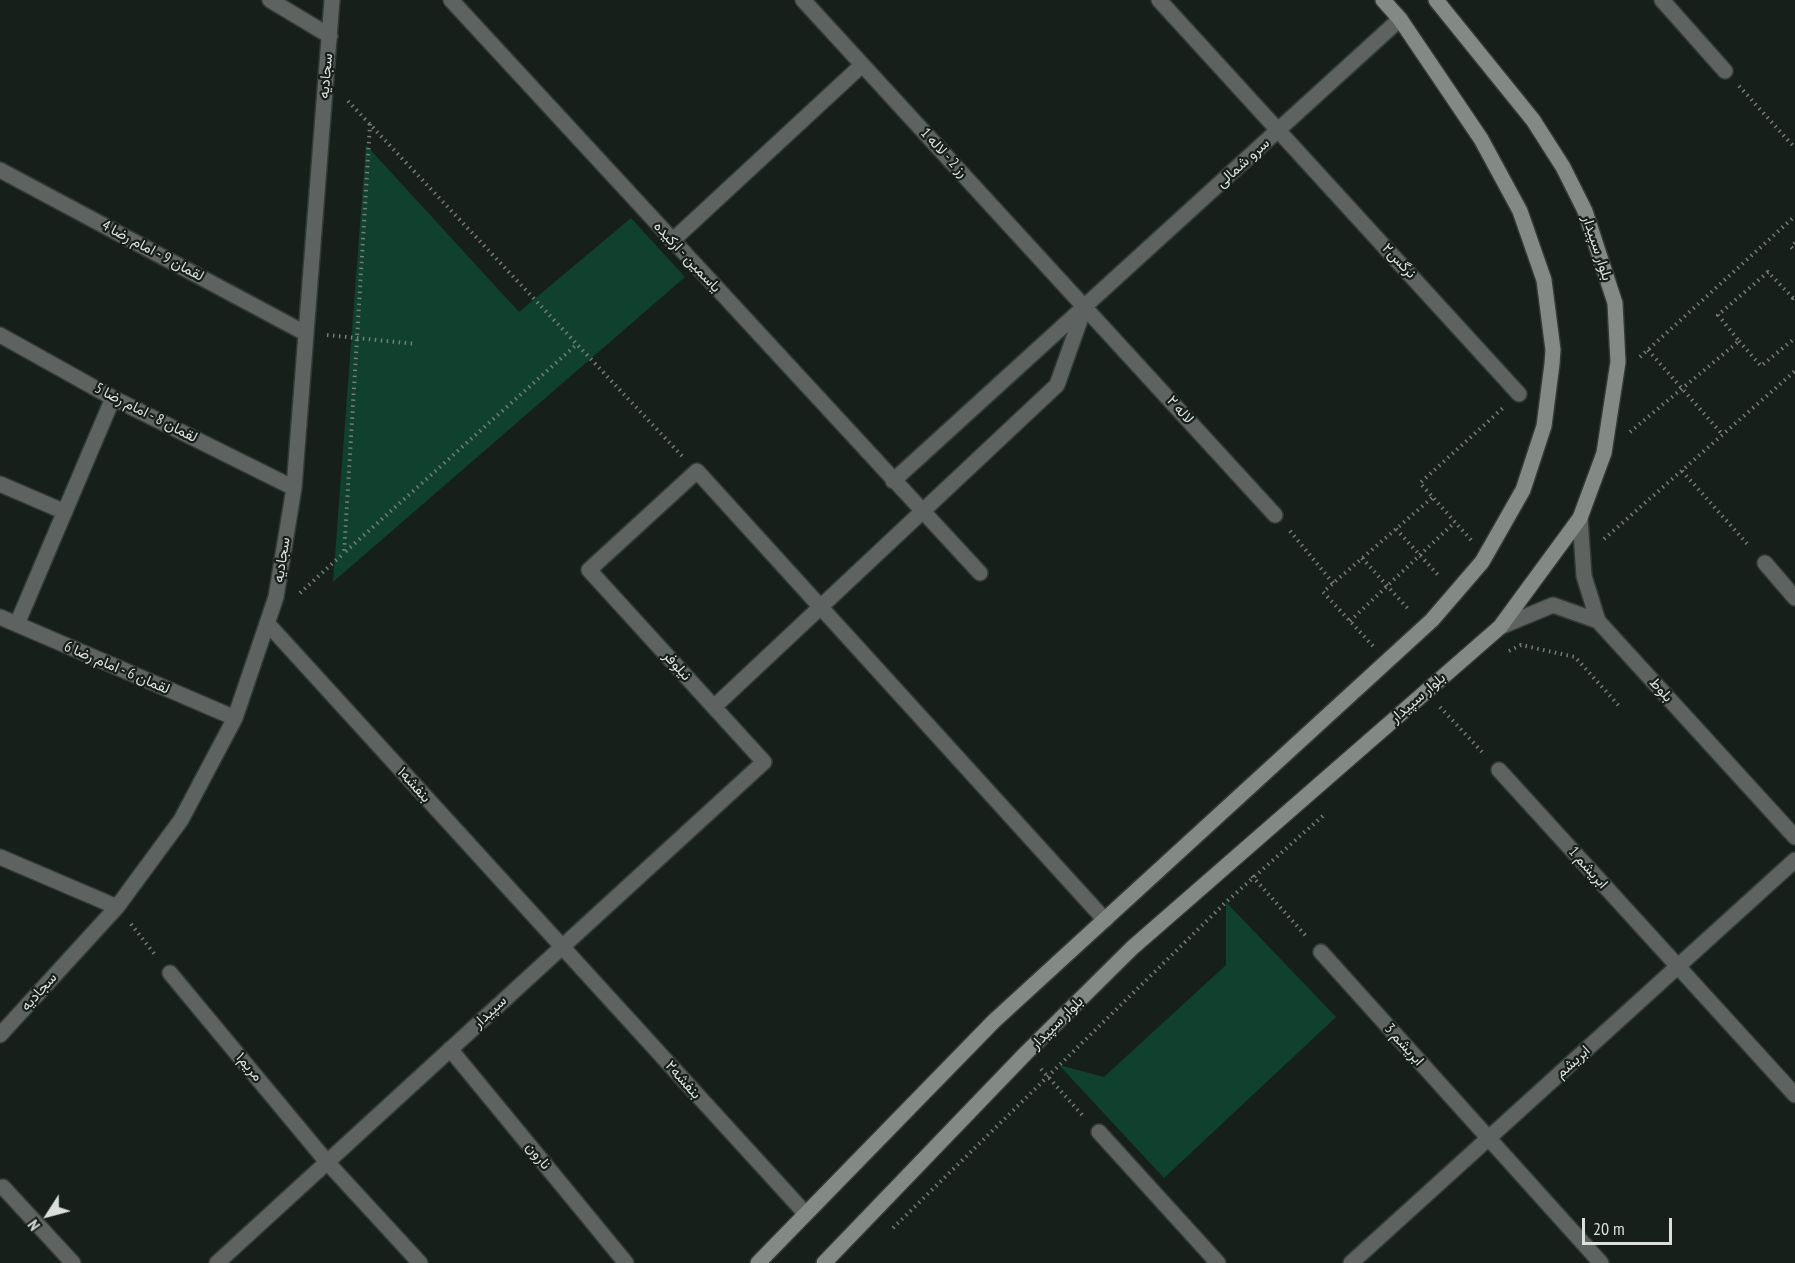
<!DOCTYPE html>
<meta charset="utf-8">
<style>
body{margin:0}
#map{position:relative;width:1795px;height:1263px;overflow:hidden;background:#171f1b;font-family:"PT Sans Narrow",sans-serif}
canvas{display:block}
.north{position:absolute;left:18px;top:1185px;width:60px;height:60px;-webkit-text-stroke:4px #171f1b;paint-order:stroke;rotate:234deg;font-size:16px;font-weight:700;line-height:24px;text-align:center;color:#dadfdc}
.north::after{content:'';display:block;margin:auto;width:21px;height:27px;background:#dadfdc;clip-path:polygon(50% 0,100% 100%,50% 72%,0 100%)}
.scale{position:absolute;left:1582px;top:1218px;width:90px;height:27px;box-sizing:border-box;border:3px solid #dadfdc;border-top:0;padding-left:8px;font-size:18px;line-height:21px;white-space:nowrap;color:#dadfdc;-webkit-text-stroke:4px #171f1b;paint-order:stroke}
</style>
<div id="map">
<canvas width="1795" height="1263"></canvas>
<div class="north">N</div>
<div class="scale">20 m</div>
</div>
<script>
const context = document.querySelector('canvas').getContext('2d');
context.lineJoin = 'round';
function paint(path, color) { context.fillStyle = color; context.fill(path, 'evenodd'); }
const shape = rows => new Path2D(rows.map(r => 'M' + r).join(''));
function strokePath(path, color, width, dash) { context.strokeStyle = color; context.lineWidth = width; context.lineCap = dash ? 'butt' : 'round'; context.setLineDash(dash || []); context.stroke(path); }
function drawText(font, color, halo, rows, align = 'center') {
  context.font = font + ' "PT Sans Narrow",Vazirmatn,sans-serif'; context.lineWidth = 4.5; context.setLineDash([]); context.textBaseline = 'middle'; context.strokeStyle = halo; context.fillStyle = color; for (const [text, x, y, turn = 0] of rows) {
    context.save(); context.translate(x, y); context.rotate((+turn || 0) * Math.PI / 180); context.textAlign = isNaN(turn) ? turn : align; if (halo) context.strokeText(text, 0, 0); context.fillText(text, 0, 0); context.restore();
  }
}
paint(shape([
 [366,145,519,312,631,218,685,277,333,582],
 [1226,902,1336,1017,1164,1178,1059,1065,1104,1077,1226,965]
]), '#10412f');
const street = shape([
 [270,0,330,36],
 [451,0,980,573],
 [803,0,1275,515],
 [1159,0,1519,394],
 [1662,0,1725,71],
 [0,170,305,333],
 [672,241,862,65],
 [0,335,113,398,294,488],
 [893,481,1083,308],
 [0,484,65,512],
 [1580,518,1584,576,1598,621],
 [1765,563,1795,598],
 [0,617,235,718],
 [267,623,805,1213],
 [17,624,113,398],
 [1500,627,1553,605,1598,621,1795,837],
 [714,707,1057,385,1085,306,1400,19],
 [1499,770,1795,1095],
 [0,857,117,907],
 [1321,952,1601,1263],
 [170,973,327,1162,420,1263],
 [0,1035,117,907,181,820,235,718,276,597,294,488,332,0],
 [450,1049,626,1263],
 [1099,1132,1218,1263],
 [3,1187,73,1263],
 [217,1263,764,762,589,570,697,471,1105,920],
 [1351,1263,1795,860]
]);
const secondary = shape([
 [758,1263,994,1021,1432,620,1482,562,1523,490,1544,426,1552,364,1553,350,1544,280,1520,211,1481,139,1400,19,1383,0],
 [824,1263,1026,1053,1132,948,1500,627,1580,518,1604,453,1618,362,1615,303,1585,211,1563,167,1533,120,1436,0]
]);
strokePath(street, '#323a36', 18);
strokePath(secondary, '#323a36', 18);
strokePath(shape([
 [1739,86,1795,148],
 [348,101,682,456],
 [370,124,344,553,577,344],
 [1795,243,1791,247,1795,251],
 [327,335,416,344],
 [1739,341,1761,366,1795,338],
 [1648,350,1723,435],
 [1640,357,1795,216],
 [1630,432,1739,341,1718,315,1768,272,1793,298,1795,296],
 [1682,471,1750,547],
 [1396,529,1440,577],
 [1290,531,1333,583],
 [1604,539,1795,371],
 [1471,540,1420,483,1503,408],
 [1362,558,1410,611],
 [300,593,344,553],
 [1350,621,1455,522],
 [1373,646,1323,592,1433,497],
 [1509,651,1521,645,1575,657,1621,708],
 [1440,707,1484,754],
 [1252,876,1307,937],
 [131,924,156,956],
 [1041,1069,1084,1117],
 [893,1228,1226,902,1326,813]
]), '#757c79', 4, [1.5, 4.5]);
strokePath(street, '#5e6260', 15);
strokePath(secondary, '#838a86', 15);
drawText('15px', '#dadfdc', '#171f1b', [
 ["سجادیه",326,76,-85],
 ["رز 2 - لاله 1",944,153,47],
 ["سرو شمالی",1243,163,-42],
 ["بلوار سپیدار",1597,248,72],
 ["لقمان 9 - امام رضا 4",153,251,28],
 ["یاسمین - ارکیده",687,257,47],
 ["نرگس۲",1399,261,47],
 ["لاله ۲",1180,410,48],
 ["لقمان 8 - امام رضا 5",146,413,27],
 ["سجادیه",282,560,-81],
 ["نیلوفر",677,666,48],
 ["لقمان 6 - امام رضا 6",117,668,23],
 ["بلوط",1661,690,48],
 ["بلوار سپیدار",1418,698,-41],
 ["بنفشه۱",414,785,48],
 ["ابریشم 1",1588,868,48],
 ["سجادیه",39,992,-48],
 ["سپیدار",490,1012,-43],
 ["بلوار سپیدار",1057,1023,-45],
 ["ابریشم 3",1404,1045,48],
 ["ابریشم",1573,1062,-42],
 ["مریم۱",249,1067,50],
 ["بنفشه۲",683,1080,48],
 ["نارون",538,1156,51]
]);
</script>
